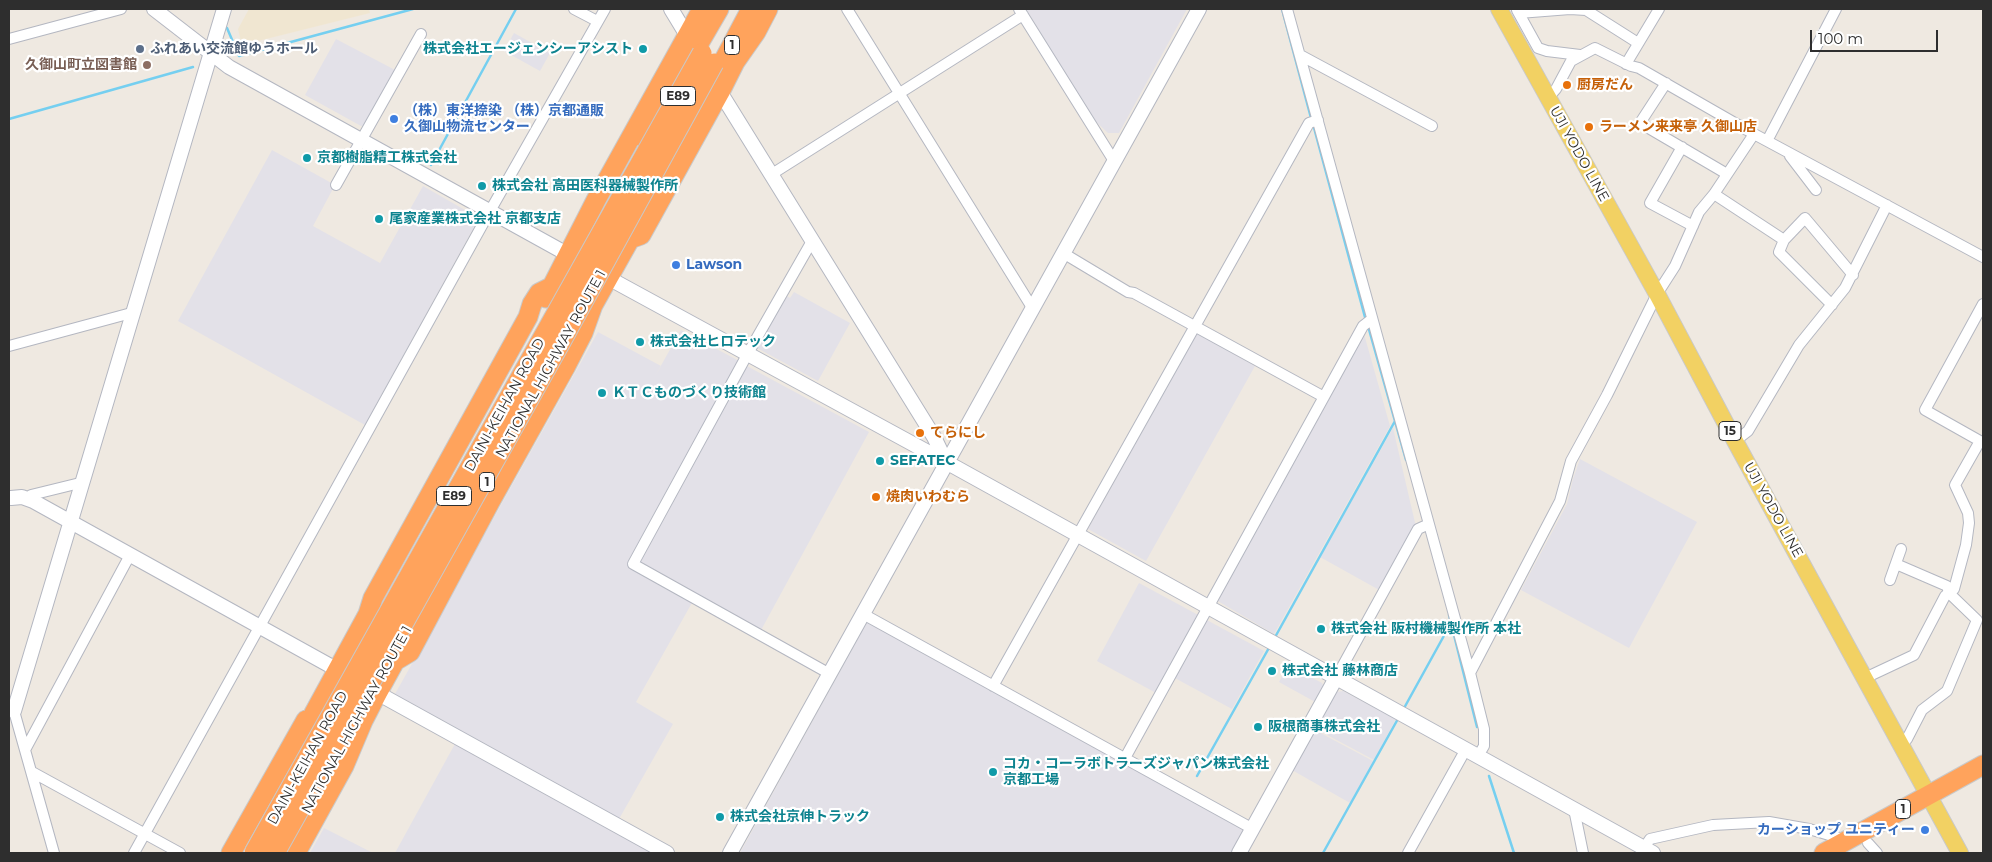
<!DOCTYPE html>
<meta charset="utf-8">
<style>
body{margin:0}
#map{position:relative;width:1992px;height:862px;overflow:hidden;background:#efe9e1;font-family:Montserrat,sans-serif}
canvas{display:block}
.frame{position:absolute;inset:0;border:10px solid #2e2e2e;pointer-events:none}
.scale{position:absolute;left:1810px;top:30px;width:128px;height:22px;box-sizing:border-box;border:2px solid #2e2e2e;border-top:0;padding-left:6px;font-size:15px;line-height:18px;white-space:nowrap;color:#2e2e2e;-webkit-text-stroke:4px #fff;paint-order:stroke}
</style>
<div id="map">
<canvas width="1992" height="862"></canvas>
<div class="frame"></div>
<div class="scale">100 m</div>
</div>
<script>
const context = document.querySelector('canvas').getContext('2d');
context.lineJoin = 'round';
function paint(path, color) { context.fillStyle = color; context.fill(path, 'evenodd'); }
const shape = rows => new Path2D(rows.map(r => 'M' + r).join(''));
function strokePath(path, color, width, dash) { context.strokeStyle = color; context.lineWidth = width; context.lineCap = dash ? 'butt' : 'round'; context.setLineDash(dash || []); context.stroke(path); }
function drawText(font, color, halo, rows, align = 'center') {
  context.font = font + ' Montserrat,"Noto Sans JP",sans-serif'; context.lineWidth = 4.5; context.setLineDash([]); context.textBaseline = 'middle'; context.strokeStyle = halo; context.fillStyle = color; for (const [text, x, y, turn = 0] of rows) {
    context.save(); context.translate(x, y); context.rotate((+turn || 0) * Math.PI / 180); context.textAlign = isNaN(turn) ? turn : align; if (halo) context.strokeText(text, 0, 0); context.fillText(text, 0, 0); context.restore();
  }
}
paint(shape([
 [1026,9,1187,9,1119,133,1108,133,1093,119],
 [514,33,550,53,540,71,504,51],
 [336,39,397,71,367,125,361,126,305,95],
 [272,150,335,185,313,226,380,263,423,186,479,218,365,425,178,321],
 [794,292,850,323,818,381,757,348,785,295,790,298],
 [681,330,741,362,628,565,693,601,636,702,673,724,619,819,395,694,598,332,661,366,654,378],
 [1197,333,1255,366,1146,561,1088,529],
 [1364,334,1390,426,1274,634,1216,600],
 [745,365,869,432,760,632,637,564],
 [1393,428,1416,527,1381,591,1320,557],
 [1580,459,1697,522,1629,648,1521,590,1567,504,1573,479],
 [1139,583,1200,616,1158,694,1097,661],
 [1205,619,1264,651,1232,709,1173,677],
 [867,622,1244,829,1231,853,740,853],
 [1288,665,1322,683,1325,690,1317,703,1279,682],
 [1343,691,1396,719,1374,760,1316,729,1336,692],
 [1313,729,1373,761,1350,803,1292,770],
 [456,742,660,853,395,853],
 [324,828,373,853,310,853]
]), '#e3e1e8');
paint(shape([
 [249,9,369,9,370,13,242,45,238,29]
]), '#f0e6d1');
strokePath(shape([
 [1282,9,1311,118],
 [227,28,239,56,413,9],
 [9,119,193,67],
 [1313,124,1366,321],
 [431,165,516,9],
 [1368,326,1406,460],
 [1449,615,1477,727],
 [1274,639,1395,421],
 [1403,710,1451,623],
 [1197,776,1270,646],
 [1489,776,1514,853],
 [1323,853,1399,717]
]), '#75cff0', 2.5);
const street = shape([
 [574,9,597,21],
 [847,9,1033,309],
 [1019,9,1114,161],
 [1287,9,1470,673],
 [1517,10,1538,48,1547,51,1580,55],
 [1519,13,1570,9,1586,10,1638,43],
 [9,39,121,9],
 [1300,55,1432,126],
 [1626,64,1659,9],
 [1666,83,1640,123,1727,174],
 [1548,98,1556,89,1571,61,1595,48,1631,66,1639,68,1754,134,1983,257],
 [1767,141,1836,9],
 [1682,147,1650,203,1693,226],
 [1790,156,1816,190],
 [772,174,1023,15],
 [336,185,421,34],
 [1714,194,1784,240,1779,252,1832,305],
 [1784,240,1805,218,1853,275],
 [812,241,747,355,633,564,830,674],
 [1063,253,1128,292,1134,293,1324,397],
 [9,346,135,312],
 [1735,441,1748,431,1799,345,1845,288,1887,205],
 [31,495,84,482],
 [1896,564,1947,586,1949,593,1977,620,1947,691,1922,710,1907,739,1901,745],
 [1890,580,1901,549],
 [863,614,1253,829],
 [1336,678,1418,529,1429,524],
 [1865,678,1914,655,1945,596,1954,589,1966,545,1969,523,1968,513,1955,485,1980,441,1925,410,1983,304],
 [993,686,1309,123,1318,120],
 [14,711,54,853],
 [25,750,130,555],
 [1478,756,1484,746,1484,729,1470,673,1560,501,1571,461,1607,395,1657,294,1675,266,1699,212,1714,194,1754,134],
 [1125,758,1363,326,1372,319],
 [32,772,180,853],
 [1574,809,1583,853],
 [1868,843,1877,853],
 [1644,848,1650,839,1713,825,1769,822,1809,829,1846,840],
 [134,853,490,211,605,9],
 [1408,853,1466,749]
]);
const secondary = shape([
 [154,9,229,67,576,259],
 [671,9,691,42],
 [717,87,934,437,946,462],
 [601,274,946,462,1653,853],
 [11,498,22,497,33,501,345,674],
 [370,689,667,853],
 [14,711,224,9],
 [730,853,1199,9],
 [1239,853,1336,678]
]);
const primary = shape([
 [1499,9,1657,294,1735,441,1960,853]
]);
const highway = shape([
 [725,58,751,9],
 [644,138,719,9],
 [546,298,596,200,702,9],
 [311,746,306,736,314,713,368,614,373,598,528,317,532,304,539,293,551,287],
 [231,853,306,720],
 [296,853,344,766,363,721,378,692,395,661,410,652,490,502,566,366,583,333,593,305,630,239,641,235,720,92,735,62,756,32,768,9],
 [1824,853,1983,765]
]);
strokePath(street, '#b4b7c1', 12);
strokePath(secondary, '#b4b7c1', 16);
strokePath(primary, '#c9c9c9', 18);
strokePath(highway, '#c9c9c9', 21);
strokePath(street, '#fff', 10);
strokePath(secondary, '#fff', 14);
strokePath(primary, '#f2d163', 16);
strokePath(highway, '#ffa35c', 19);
const highwayBridge = shape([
 [254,853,702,53],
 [275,853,562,340,714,63]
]);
strokePath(highwayBridge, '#c9c9c9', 21, []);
strokePath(highwayBridge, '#ffa35c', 19);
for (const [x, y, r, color] of [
 [140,49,5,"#5c6f8a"],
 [643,49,5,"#0f9aa8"],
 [147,65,5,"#8d6e63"],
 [1567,85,5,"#e8710a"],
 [394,119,5,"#3f7fe0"],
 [1589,127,5,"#e8710a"],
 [307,158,5,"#0f9aa8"],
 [482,186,5,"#0f9aa8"],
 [379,219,5,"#0f9aa8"],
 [676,265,5,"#3f7fe0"],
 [640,342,5,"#0f9aa8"],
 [602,393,5,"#0f9aa8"],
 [920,433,5,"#e8710a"],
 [880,461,5,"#0f9aa8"],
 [876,497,5,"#e8710a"],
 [1321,629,5,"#0f9aa8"],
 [1272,671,5,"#0f9aa8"],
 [1258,727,5,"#0f9aa8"],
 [993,772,5,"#0f9aa8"],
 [720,817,5,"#0f9aa8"],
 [1925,830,5,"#3f7fe0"]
]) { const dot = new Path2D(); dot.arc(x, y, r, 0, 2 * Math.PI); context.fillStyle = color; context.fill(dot); strokePath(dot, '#fff', 2); }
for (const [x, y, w] of [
 [732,45,15],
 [678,96,35],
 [1730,431,22],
 [487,482,15],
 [454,496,35],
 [1903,809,15]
]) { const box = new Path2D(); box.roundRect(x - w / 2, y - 9.5, w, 19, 4); context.fillStyle = '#fff'; context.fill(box); strokePath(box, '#2e2e2e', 1); }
drawText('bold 12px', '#2e2e2e', null, [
 ["1",732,45],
 ["E89",678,96],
 ["15",1730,431],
 ["1",487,482],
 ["E89",454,496],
 ["1",1903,809]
]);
drawText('bold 14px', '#4e5e75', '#fff', [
 ["ふれあい交流館ゆうホール",150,49]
], 'left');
drawText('bold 14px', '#0d838f', '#fff', [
 ["株式会社エージェンシーアシスト",633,49,"right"],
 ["京都樹脂精工株式会社",317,158],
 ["株式会社 高田医科器械製作所",492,186],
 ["尾家産業株式会社 京都支店",389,219],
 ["株式会社ヒロテック",650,342],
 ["ＫＴＣものづくり技術館",612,393],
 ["SEFATEC",890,461],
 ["株式会社 阪村機械製作所 本社",1331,629],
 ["株式会社 藤林商店",1282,671],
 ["阪根商事株式会社",1268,727],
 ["コカ・コーラボトラーズジャパン株式会社",1003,764],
 ["京都工場",1003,780],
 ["株式会社京伸トラック",730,817]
], 'left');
drawText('bold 14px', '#785e54', '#fff', [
 ["久御山町立図書館",137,65]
], 'right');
drawText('bold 14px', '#c56008', '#fff', [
 ["厨房だん",1577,85],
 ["ラーメン来来亭 久御山店",1599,127],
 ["てらにし",930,433],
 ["焼肉いわむら",886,497]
], 'left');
drawText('bold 14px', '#366cbe', '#fff', [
 ["（株）東洋捺染 （株）京都通販",404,111],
 ["久御山物流センター",404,127],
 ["Lawson",686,265],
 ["カーショップ ユニティー",1915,830,"right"]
], 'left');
drawText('14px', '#2e2e2e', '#fff', [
 ["UJI YODO LINE",1579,154,61],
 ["NATIONAL HIGHWAY ROUTE 1",551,364,-61],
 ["DAINI-KEIHAN ROAD",505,405,-61],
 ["UJI YODO LINE",1773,510,61],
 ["NATIONAL HIGHWAY ROUTE 1",357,720,-61],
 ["DAINI-KEIHAN ROAD",308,758,-61]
]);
</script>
